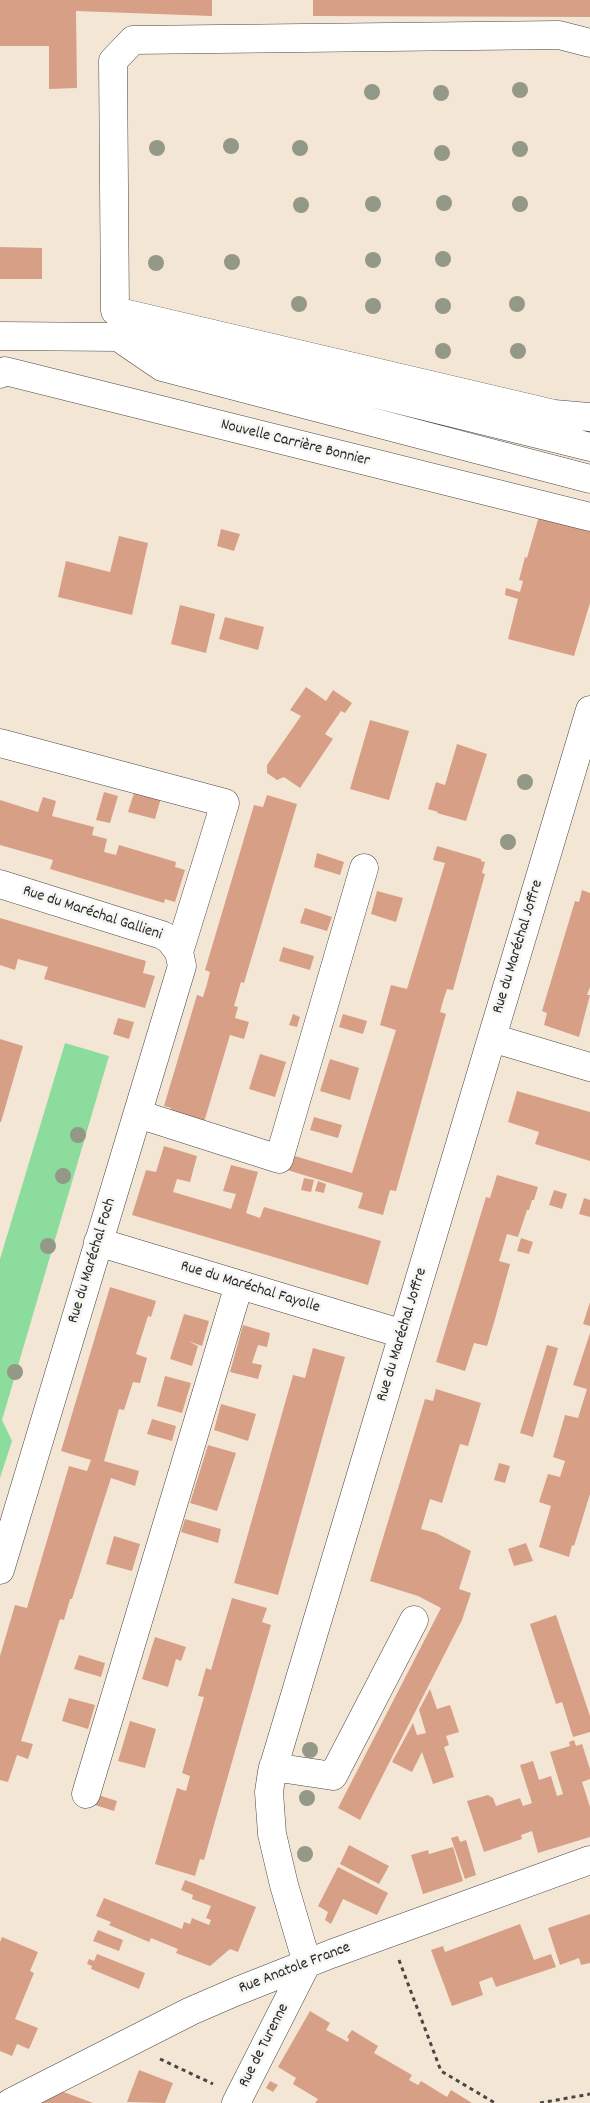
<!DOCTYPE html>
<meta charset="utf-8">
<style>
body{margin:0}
canvas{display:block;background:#f4e6d4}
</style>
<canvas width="590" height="2103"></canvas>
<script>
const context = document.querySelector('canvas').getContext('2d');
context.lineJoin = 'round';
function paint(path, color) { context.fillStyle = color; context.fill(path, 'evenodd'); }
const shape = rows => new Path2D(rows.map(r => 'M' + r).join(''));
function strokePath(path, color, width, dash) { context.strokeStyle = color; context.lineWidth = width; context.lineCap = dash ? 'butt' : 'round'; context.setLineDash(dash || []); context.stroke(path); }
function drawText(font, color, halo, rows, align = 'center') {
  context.font = font + ' Dekko,sans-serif'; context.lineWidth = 5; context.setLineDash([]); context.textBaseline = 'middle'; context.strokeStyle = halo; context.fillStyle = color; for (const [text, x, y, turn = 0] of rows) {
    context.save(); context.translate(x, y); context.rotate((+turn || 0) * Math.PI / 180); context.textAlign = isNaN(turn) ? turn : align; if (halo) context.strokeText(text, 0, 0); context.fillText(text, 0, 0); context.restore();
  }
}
paint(shape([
 [65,1043,109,1056,2,1420,12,1441,0,1478,0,1259]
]), '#8cdd9d');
paint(shape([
 [0,0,212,0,212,16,76,11,77,88,49,89,49,46,0,46],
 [313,0,590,0,590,17,313,16],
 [0,247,42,248,42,279,0,279],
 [539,516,590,529,590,603,574,656,508,639,518,599,505,595,506,588,520,592,523,581,519,580,525,557,527,558],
 [221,529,240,534,234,551,217,546],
 [119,536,148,543,132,615,58,597,66,561,110,572],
 [180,605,215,614,206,653,171,644],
 [225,617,264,627,258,650,219,639],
 [306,687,326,701,333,690,352,703,345,713,341,711,325,734,333,739,300,788,284,777,277,780,267,773,267,765,301,716,290,710],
 [370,720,409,731,389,800,350,789],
 [457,744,487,754,466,821,437,813,438,812,428,809,436,782,445,785],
 [135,790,161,798,155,819,128,812],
 [104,792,118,796,110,823,96,820],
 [267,795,297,804,244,983,241,982,234,1006,238,1007,235,1018,249,1022,244,1039,230,1035,202,1129,168,1119,171,1108,164,1106,197,995,203,997,207,984,210,972,205,970,254,805,263,807],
 [43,797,56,801,52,816,94,827,92,835,107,839,104,852,116,855,119,845,176,862,175,867,185,870,175,902,165,899,164,903,50,869,53,860,0,845,0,800,38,812],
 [437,846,481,859,481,861,485,862,482,873,485,874,453,990,447,989,443,1001,440,1012,446,1014,396,1191,390,1190,383,1215,358,1208,363,1193,284,1169,288,1154,352,1173,396,1030,380,1025,391,985,407,989,445,863,433,860],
 [317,853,344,862,340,875,314,867],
 [582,890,590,893,590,987,587,995,590,995,579,1037,544,1025,547,1013,542,1011,575,901,579,902],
 [377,891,403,898,396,922,371,914],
 [305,908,332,917,327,931,300,923],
 [0,918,146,961,143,973,155,976,145,1008,44,979,48,967,18,959,15,970,0,965],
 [283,947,314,956,310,970,279,961],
 [293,1014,300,1017,297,1027,289,1025],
 [343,1014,367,1021,363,1034,339,1027],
 [118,1018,134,1022,129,1039,113,1034],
 [0,1039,23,1046,1,1122,0,1122],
 [260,1054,286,1062,275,1097,249,1089],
 [330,1059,359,1068,350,1100,320,1091],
 [517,1091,590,1112,590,1161,535,1144,539,1132,508,1122],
 [314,1117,342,1125,338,1138,310,1130],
 [164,1146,197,1156,190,1182,177,1179,173,1192,231,1209,236,1194,223,1191,231,1165,258,1172,246,1213,260,1218,264,1207,381,1241,368,1285,132,1215,146,1170,156,1172],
 [497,1175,538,1187,534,1200,532,1200,529,1210,527,1210,518,1237,507,1234,499,1261,510,1264,495,1319,487,1346,474,1343,465,1371,436,1362,486,1197,490,1198],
 [304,1178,314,1180,311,1192,301,1190],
 [318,1181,326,1184,324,1193,315,1191],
 [554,1190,567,1194,562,1209,549,1205],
 [584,1198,590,1200,590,1217,579,1214],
 [521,1238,533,1242,529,1254,517,1251],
 [110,1287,156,1301,151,1317,148,1316,136,1354,147,1358,140,1383,133,1382,124,1410,119,1409,104,1461,139,1471,135,1486,111,1478,72,1599,70,1599,64,1620,60,1619,21,1741,33,1744,28,1759,17,1755,8,1782,0,1780,0,1656,15,1605,27,1608,69,1466,87,1471,91,1460,61,1451],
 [590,1302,590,1326,583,1324],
 [184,1314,209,1321,202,1346,188,1341,198,1346,192,1366,170,1359],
 [243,1325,270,1333,267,1347,258,1345,252,1363,262,1365,258,1379,230,1372],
 [590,1333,590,1494,574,1546,572,1545,569,1557,539,1547,551,1506,539,1502,548,1474,560,1477,565,1461,553,1457,565,1415,578,1418,587,1389,573,1385],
 [547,1345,558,1348,533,1437,520,1433],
 [313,1348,345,1357,278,1595,234,1583,293,1375,305,1378],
 [165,1376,191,1383,182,1413,157,1406],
 [436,1389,481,1403,468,1446,460,1444,442,1503,430,1499,421,1529,436,1533,471,1551,459,1589,471,1593,462,1620,360,1820,338,1808,441,1608,418,1596,370,1581,425,1399,433,1401],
 [221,1404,256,1414,248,1441,214,1430],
 [152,1419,176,1426,172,1441,147,1434],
 [208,1445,236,1453,217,1511,190,1503],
 [499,1463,510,1466,505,1483,494,1480],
 [185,1519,221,1529,218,1543,181,1532],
 [114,1536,140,1544,132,1571,106,1564],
 [526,1543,533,1561,514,1566,508,1549],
 [232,1598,267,1608,262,1622,271,1625,204,1860,200,1859,195,1876,155,1864,177,1788,186,1791,190,1776,182,1773,204,1697,198,1696,206,1668,211,1670],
 [556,1615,590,1716,590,1732,573,1737,562,1702,556,1704,530,1624],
 [155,1637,186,1647,181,1661,176,1659,168,1687,142,1679],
 [79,1655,105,1663,101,1677,74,1669],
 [430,1689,437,1709,450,1705,459,1732,446,1736,449,1745,444,1747,454,1777,433,1784,422,1752,412,1772,392,1762,413,1723,417,1735,426,1733,419,1710],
 [69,1698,95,1705,88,1729,62,1721],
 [130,1721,156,1729,145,1768,118,1761],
 [574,1740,576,1746,582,1744,590,1769,590,1779,582,1782,590,1807,590,1837,538,1853,532,1831,521,1835,522,1839,484,1852,467,1801,488,1795,493,1798,496,1806,520,1798,523,1806,532,1803,520,1765,533,1761,539,1780,551,1776,557,1796,563,1794,550,1752,570,1746,569,1742],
 [95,1794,117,1801,114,1811,92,1804],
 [458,1836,460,1842,466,1840,476,1875,465,1879,451,1838],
 [349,1845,389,1866,379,1884,340,1864],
 [453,1847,463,1881,423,1894,411,1855,428,1850,429,1854],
 [338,1867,388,1893,377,1915,343,1899,331,1924,325,1920,328,1912,318,1906],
 [185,1880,256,1907,238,1952,230,1949,210,1966,176,1953,178,1949,151,1938,149,1942,109,1925,111,1922,96,1916,104,1898,182,1929,184,1922,190,1924,192,1918,209,1925,211,1920,206,1918,211,1906,192,1899,193,1895,181,1890],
 [590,1914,590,1963,581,1965,579,1958,560,1965,548,1928],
 [520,1924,534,1960,551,1954,556,1967,496,1987,492,1977,479,1982,483,1995,452,2006,431,1950,443,1946,445,1952],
 [98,1930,123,1940,119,1951,93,1941],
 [2,1937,38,1952,30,1971,34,1973,15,2019,38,2028,29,2049,17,2044,12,2056,0,2051,0,1942],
 [97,1954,145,1973,139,1989,91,1969,92,1966,87,1964,89,1959,94,1961],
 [310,2011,330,2023,326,2030,348,2042,349,2039,347,2037,352,2030,378,2046,374,2053,412,2075,409,2080,418,2085,421,2081,447,2097,451,2090,472,2103,315,2103,318,2099,293,2084,296,2078,278,2067],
 [139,2070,173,2083,165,2103,127,2102],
 [270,2081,278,2085,273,2092,266,2088],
 [61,2091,93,2103,37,2103]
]), '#d89f87');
const minor = shape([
 [590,43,559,35,133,40,113,61,115,311,554,414,590,417],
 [0,336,118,337,165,342,590,447],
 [121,339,162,367,590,479],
 [0,374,5,371,590,517],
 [0,743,225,803,179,952],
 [0,884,162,935,169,939,179,952,182,966,0,1570],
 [492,1038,590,1067],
 [138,1114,279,1159,364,868],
 [98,1242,403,1334],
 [273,1767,333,1776,414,1620],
 [86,1794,239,1285],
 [307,1963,284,1885,272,1834,269,1792,272,1772,590,710],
 [10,2103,191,2011,235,1992,331,1954,590,1860],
 [236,2103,307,1963]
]);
strokePath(minor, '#494744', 29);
strokePath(shape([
 [399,1960,441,2071,495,2103],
 [160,2059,213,2084],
 [540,2103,590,2094]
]), '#494744', 3, [4, 4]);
strokePath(minor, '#fff', 28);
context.fillStyle = '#939887';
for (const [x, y] of [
 [520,90],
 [372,92],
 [441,93],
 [231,146],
 [157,148],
 [300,148],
 [520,149],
 [442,153],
 [444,203],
 [373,204],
 [520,204],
 [301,205],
 [443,259],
 [373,260],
 [232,262],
 [156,263],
 [299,304],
 [517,304],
 [373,306],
 [443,306],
 [443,351],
 [518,351],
 [525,782],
 [508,842],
 [78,1135],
 [63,1176],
 [48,1246],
 [15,1372],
 [310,1750],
 [307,1798],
 [305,1854]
]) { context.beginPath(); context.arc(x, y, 8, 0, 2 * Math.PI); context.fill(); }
drawText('16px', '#2b2b2b', '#f6f6f2', [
 ["Nouvelle Carrière Bonnier",295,444,14],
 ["Rue du Maréchal Gallieni",92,914,18],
 ["Rue du Maréchal Joffre",519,947,-73],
 ["Rue du Maréchal Foch",93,1261,-73],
 ["Rue du Maréchal Fayolle",250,1288,17],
 ["Rue du Maréchal Joffre",403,1335,-73],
 ["Rue Anatole France",295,1969,-21],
 ["Rue de Turenne",265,2046,-63]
]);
</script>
